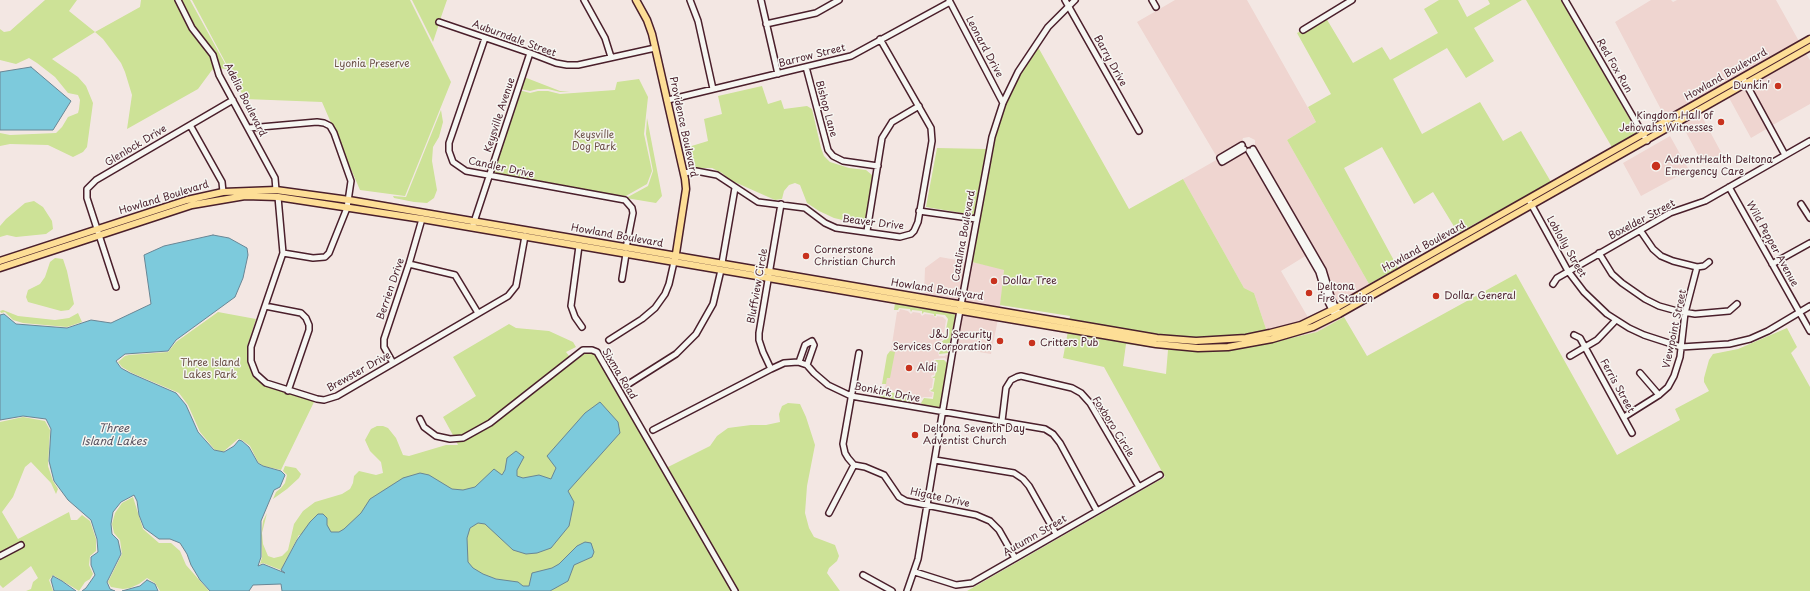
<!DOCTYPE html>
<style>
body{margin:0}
canvas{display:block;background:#f3e7e3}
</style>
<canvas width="1810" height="591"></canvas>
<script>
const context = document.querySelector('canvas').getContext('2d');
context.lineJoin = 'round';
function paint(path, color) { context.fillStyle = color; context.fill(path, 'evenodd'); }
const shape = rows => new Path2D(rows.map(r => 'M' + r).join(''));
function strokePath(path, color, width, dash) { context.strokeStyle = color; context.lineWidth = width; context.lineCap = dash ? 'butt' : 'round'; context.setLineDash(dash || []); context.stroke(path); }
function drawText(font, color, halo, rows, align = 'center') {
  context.font = font + ' "Playpen Sans",sans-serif'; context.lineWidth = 3; context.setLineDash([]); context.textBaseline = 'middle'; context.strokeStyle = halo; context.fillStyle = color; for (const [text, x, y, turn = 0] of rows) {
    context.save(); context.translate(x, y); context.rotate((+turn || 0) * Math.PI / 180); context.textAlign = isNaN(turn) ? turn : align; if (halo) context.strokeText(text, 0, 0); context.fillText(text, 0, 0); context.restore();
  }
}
paint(shape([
 [1175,0,1247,0,1316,122,1287,140,1369,284,1336,304,1325,269,1255,148,1255,140,1249,137,1243,138,1241,144,1218,157,1220,163,1245,151,1248,153,1307,255,1281,271,1309,319,1267,332,1254,293,1244,288,1183,179,1218,159,1137,22],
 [1651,0,1671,0,1673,2,1677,0,1776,0,1800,43,1721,86,1666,119,1615,22],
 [1805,52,1810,60,1810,104,1771,126,1748,85],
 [1745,86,1768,128,1751,138,1728,96],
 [1700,113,1722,154,1703,164,1681,123],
 [1670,136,1689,170,1641,196,1623,163],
 [940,257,968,262,960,301,924,296,925,268],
 [972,262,1004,269,1000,309,964,302],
 [900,309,908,311,911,314,913,312,920,313,922,316,925,314,933,315,936,318,937,316,943,317,946,320,943,339,940,341,942,343,941,350,938,352,939,356,944,356,949,354,953,337,949,363,945,358,934,359,934,363,936,364,934,375,932,375,931,377,933,379,932,388,930,388,929,391,933,393,932,397,924,397,921,398,919,401,920,405,909,405,914,400,910,394,885,389,897,312,899,312],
 [962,312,998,319,991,354,955,348],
 [1343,315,1344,317,1317,332,1270,343,1270,342]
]), '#efd5d0');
paint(shape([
 [45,0,77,0,69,11,95,32,140,7,141,0,190,0,228,69,216,68,212,70,198,89,127,129,132,95,125,72,121,63,103,39,95,32,52,59,78,77,86,86,93,103,87,147,83,152,73,157,48,145,10,144,0,146,0,133,10,135,56,133,62,127,68,117,78,113,79,109,80,100,78,95,68,93,55,77,37,63,29,58,16,64,0,60,0,29,4,32,10,31],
 [192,0,410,0,451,82,405,196,360,190,322,102,245,99],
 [412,0,447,0,440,20,437,20,437,23,439,24,433,42],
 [1439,0,1458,0,1467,17,1490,4,1488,0,1522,0,1474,28,1494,61,1466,78,1447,48,1393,79,1422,134,1480,102,1503,141,1521,131,1551,182,1458,233,1433,192,1414,204,1382,147,1344,168,1398,268,1369,284,1287,140,1316,122,1308,107,1331,94,1297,33,1301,31,1303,33,1326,18,1353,63,1382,47,1390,60,1438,33,1424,9],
 [1526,0,1561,0,1639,135,1613,149],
 [1038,47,1129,209,1183,179,1244,288,1254,293,1267,332,1246,336,1196,339,1175,338,1069,322,1070,316,1000,305,1004,270,972,262,978,220,993,138,1004,105,1020,73,1032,54],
 [524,77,560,91,570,91,560,92,548,89,538,89,530,91,520,89],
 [639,79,648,97,644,134,652,171,647,184,624,197,493,174,492,171,519,90,530,93,538,91,548,91,560,94,615,90,617,82],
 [762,86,768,104,781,100,784,109,807,106,812,109,821,148,824,156,830,162,849,168,866,170,872,175,873,182,866,221,860,224,834,218,819,211,807,203,800,185,795,183,789,185,784,191,782,199,775,200,730,180,722,173,712,168,695,168,689,164,685,148,708,141,704,119,722,114,718,96],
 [1001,102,990,136,975,217,974,215,926,207,937,148,986,149,991,128],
 [441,110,443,122,439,137,433,147,432,161,437,190,434,198,427,203,414,202,394,198,393,196,406,197],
 [647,118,662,196,656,203,626,198,648,186,653,171,646,134],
 [34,201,43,207,52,221,53,229,46,234,16,237,7,235,0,237,0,226,6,219,25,203],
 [55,258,63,259,67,271,74,304,69,310,61,311,28,302,26,297,28,290,40,284,45,277,50,262],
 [1516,274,1617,455,1680,420,1675,409,1709,391,1704,382,1704,378,1709,360,1713,354,1738,349,1787,328,1797,347,1791,353,1810,387,1810,591,967,591,1165,477,1104,367,1063,358,1068,331,1176,349,1270,342,1270,343,1317,332,1344,317,1367,356],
 [1126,344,1168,350,1166,374,1123,366],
 [895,303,954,313,956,317,956,322,953,326,948,353,939,354,940,351,942,351,943,342,941,342,944,340,948,319,945,315,936,314,936,316,934,316,934,314,924,312,922,314,922,311,912,310,911,312,910,309,899,308,898,310,894,310],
 [3,310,18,316,55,320,69,318,78,313,82,322,67,327,23,323,13,320,5,312,1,313,0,311],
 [218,312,256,319,247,347,247,356,249,366,254,374,260,380,315,400,281,470,263,466,258,462,250,446,242,440,238,439,223,452,215,450,200,432,188,405,179,393,132,373,122,367,118,362,125,356,129,355,168,352,176,342],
 [509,324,516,328,549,331,573,342,576,347,566,352,570,357,489,421,463,436,454,437,443,417,476,396,453,357],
 [890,351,895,352,890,378,887,378,886,384,882,384,887,355],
 [587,352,595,353,733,591,539,591,483,575,469,566,459,538,527,478,519,478,506,471,439,529,299,535,281,570,263,563,260,564,262,557,261,536,263,521,267,513,262,533,263,544,268,556,274,558,282,556,288,550,294,524,303,511,315,502,342,494,350,489,353,483,354,476,359,471,376,475,383,473,381,462,370,451,365,440,371,429,377,426,383,426,388,428,396,438,403,455,409,456,446,445,458,445,456,441,463,440,475,435,492,424,572,361,574,362],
 [935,360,944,360,948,364,941,408,939,409,923,406,921,403,924,398,933,399,934,392,930,391,933,389,935,378,932,378,935,376,938,363],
 [882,391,909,395,913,400,906,404,884,400,880,396],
 [788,403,800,404,806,417,815,445,807,486,805,513,809,528,814,537,835,545,839,556,837,561,829,568,827,573,840,591,737,591,666,468,710,446,717,436,728,428,751,425,766,425,780,422,779,414,782,406],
 [23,417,45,421,50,430,48,466,53,481,58,489,56,494,51,483,31,462,25,467,13,497,2,512,18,539,69,512,71,520,77,520,82,515,90,521,96,539,96,551,90,556,89,565,93,574,90,579,85,582,79,591,53,575,49,580,53,591,26,591,31,589,33,582,38,578,31,566,3,588,0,585,0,559,23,545,21,542,0,554,0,422],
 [285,466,296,468,301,474,299,478,287,489,273,499,276,492,281,488,285,483,287,475,283,471],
 [133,497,143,529,159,543,171,543,180,551,186,565,209,591,160,591,155,583,147,578,139,584,130,588,123,589,111,587,108,582,122,554,120,540,114,533,112,524,115,513,122,503]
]), '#cde297');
const water = shape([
 [31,67,71,101,53,130,0,130,0,72,31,67],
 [213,235,229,238,247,248,248,255,243,278,235,297,176,340,168,351,125,354,116,361,121,368,130,373,176,393,186,405,198,432,214,450,224,452,234,446,239,440,242,441,249,447,258,463,263,466,281,471,285,475,280,487,274,490,261,521,261,557,258,566,263,564,285,573,281,570,297,540,310,522,318,514,323,514,327,518,327,525,331,532,339,532,344,529,361,513,370,499,403,478,420,473,429,475,452,489,463,490,475,487,494,469,502,475,505,470,507,458,516,451,524,457,517,470,517,476,523,478,539,475,551,479,556,468,547,456,585,413,600,402,618,422,620,433,568,491,574,502,569,526,551,548,537,553,526,554,513,550,485,524,478,523,470,528,467,538,468,562,473,568,483,574,496,579,518,582,523,586,529,586,532,573,552,568,559,564,577,546,585,542,591,543,594,552,592,557,574,565,568,581,550,591,282,591,281,584,253,585,249,591,210,591,200,580,191,565,187,554,180,543,170,539,159,539,144,528,139,515,137,501,134,495,121,502,113,512,111,524,112,534,118,540,121,554,107,582,110,589,115,591,82,591,86,588,95,575,91,565,91,557,98,552,97,539,91,520,68,500,54,481,49,461,51,429,46,419,23,416,0,420,0,315,4,314,16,324,67,328,91,320,111,323,151,304,144,255,164,246,213,235],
 [53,576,62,581,76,591,54,591,51,580,53,576],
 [147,580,155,584,158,591,122,591,140,586,147,580]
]);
paint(water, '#7dcadc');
strokePath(water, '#698695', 1);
const minor = shape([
 [178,0,192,28,213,55,219,75,275,178,276,190],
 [584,0,605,38,611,57],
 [690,0,698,21,713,89],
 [761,0,778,74],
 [949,0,1003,103],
 [1065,0,1139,131],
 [1152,0,1156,7],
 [1565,0,1647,141],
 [439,22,530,53,556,63,567,65,578,65,655,48],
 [766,24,816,13,839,0],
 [1303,30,1352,0],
 [485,38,449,143,449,151,453,162,466,171,625,200,632,208,633,213,626,248],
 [806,67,828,150,833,156,843,161,878,166],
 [1744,80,1785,155],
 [668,100,851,56,950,2],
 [190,125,222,182,223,192],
 [249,128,317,122,324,123,330,126,334,133,351,181,347,208,329,253,325,257,313,258,283,253],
 [1242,145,1220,158,1222,162,1244,149],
 [1253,149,1323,270,1332,300,1339,314],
 [1249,151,1319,272,1328,302,1335,316],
 [684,173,696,171,717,175,758,202,805,208,825,223,836,228,900,237,911,234,914,231,918,222,932,141,931,128,880,39],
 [1729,187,1810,331],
 [278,197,283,253,251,347,251,361,256,374,266,383,317,399,324,400,337,396,508,296,516,286,525,236],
 [1530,202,1568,271,1584,292,1607,314,1629,328,1644,335,1681,347,1729,344,1750,339,1768,331,1810,306],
 [1801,204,1810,218],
 [919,211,976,219],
 [473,225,530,53],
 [1640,230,1653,249,1661,256,1673,261,1697,267,1704,266,1709,262],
 [867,231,882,138,892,122,919,106],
 [579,246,571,306,575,317,582,327],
 [1599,253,1612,274,1622,283,1645,299,1659,306,1677,311,1695,314,1729,311,1737,304],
 [722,263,735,188],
 [409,264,455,275,478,313],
 [1772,264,1810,243],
 [622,279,626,254],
 [1553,284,1557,278,1670,213,1705,201,1810,141],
 [116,287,87,198,87,189,96,180,233,100],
 [265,306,301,313,306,318,309,325,309,330,288,391],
 [1574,335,1580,338,1632,433],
 [609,340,642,319,655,308,665,294,669,284,674,262],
 [859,353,843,444,845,453,848,458,854,465,865,467,884,475,899,497,906,501,976,515,990,521,999,530,1015,558],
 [1570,356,1597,340,1616,320],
 [799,362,805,345,812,341,814,345,807,365],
 [393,363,384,347,384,339,409,264,422,219],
 [771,369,763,352,759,340,759,333,781,204],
 [1640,373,1659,395],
 [627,385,676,354,696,334,713,304,721,270],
 [1624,417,1659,395,1668,387,1674,376,1680,357,1685,313,1697,267],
 [420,419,424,427,436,436,450,439,463,438,490,423,583,350,592,350,597,352,735,591],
 [1002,421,1006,388,1011,380,1017,377,1021,376,1072,388,1081,393,1090,403,1139,487],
 [653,430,771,369,784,363,798,362,807,365,814,373,828,385,851,396,1045,429,1053,434,1060,443,1097,511],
 [935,460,1014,473,1023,479,1029,486,1056,534],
 [829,513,854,465],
 [0,556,21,545],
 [915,572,956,585,972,583,1160,475],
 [863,575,892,591],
 [907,591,918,559,954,343,992,137,1003,103,1018,72,1048,27,1075,0]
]);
const major = shape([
 [636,0,647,20,652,34,685,179,686,189,675,260],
 [0,261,187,200,223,192,276,190,349,200,1157,338,1196,341,1246,338,1270,333,1301,325,1336,308,1810,39],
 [0,268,192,205,245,196,278,197,422,219,1156,344,1198,348,1228,347,1272,339,1313,327,1339,314,1810,47]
]);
strokePath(minor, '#4a1f2b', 8);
strokePath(major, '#4a1f2b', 9);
strokePath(minor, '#f6f6f2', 5);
strokePath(major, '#fdde96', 6);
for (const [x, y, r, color] of [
 [1778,86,4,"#c8321e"],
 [1721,122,4,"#c8321e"],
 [1656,166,5,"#c8321e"],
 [806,256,4,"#c8321e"],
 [994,281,4,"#c8321e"],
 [1309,293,4,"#c8321e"],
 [1436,296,4,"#c8321e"],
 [1000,341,4,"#c8321e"],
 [1032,343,4,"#c8321e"],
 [909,368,4,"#c8321e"],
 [915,435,4,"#c8321e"]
]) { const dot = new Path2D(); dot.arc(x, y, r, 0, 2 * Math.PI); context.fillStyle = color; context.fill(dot); strokePath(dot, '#f6f6f2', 1.5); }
drawText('10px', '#4a1f2b', '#f6f6f2', [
 ["Auburndale Street",514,39,20],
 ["Leonard Drive",984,47,62],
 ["Barrow Street",812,56,-14],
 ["Barry Drive",1110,61,61],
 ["Red Fox Run",1614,66,60],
 ["Howland Boulevard",1726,75,-30],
 ["Adelia Boulevard",245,100,63],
 ["Bishop Lane",826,109,75],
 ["Keysville Avenue",500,115,-72],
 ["Providence Boulevard",683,127,78],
 ["Glenlock Drive",136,146,-31],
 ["Candler Drive",501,168,12],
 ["Howland Boulevard",164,198,-17],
 ["Boxelder Street",1642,220,-28],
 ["Beaver Drive",873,223,7],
 ["Howland Boulevard",617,236,10],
 ["Catalina Boulevard",964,236,-80],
 ["Wild Pepper Avenue",1772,244,61],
 ["Howland Boulevard",1424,247,-29],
 ["Loblolly Street",1566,247,60],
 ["Bluffview Circle",758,286,-80],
 ["Berrien Drive",391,289,-71],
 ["Howland Boulevard",937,290,9],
 ["Viewpoint Street",1675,329,-78],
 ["Brewster Drive",359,372,-29],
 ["Sixma Road",619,374,59],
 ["Ferris Street",1617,386,61],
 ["Bonkirk Drive",887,393,11],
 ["Foxboro Circle",1113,427,58],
 ["Higate Drive",940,498,12],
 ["Autumn Street",1035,536,-30]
]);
drawText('10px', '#6b5046', '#f6f6f2', [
 ["Lyonia Preserve",372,64],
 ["Keysville",594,135],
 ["Dog Park",594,147],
 ["Three Island",210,363],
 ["Lakes Park",210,375]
]);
drawText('10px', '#4a1f2b', '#f6f6f2', [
 ["Dunkin'",1770,86,"right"],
 ["Kingdom Hall of",1713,116,"right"],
 ["Jehovahs Witnesses",1713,128,"right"],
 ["AdventHealth Deltona",1665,160],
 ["Emergency Care",1665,172],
 ["Cornerstone",814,250],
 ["Christian Church",814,262],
 ["Dollar Tree",1002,281],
 ["Deltona",1317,287],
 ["Fire Station",1317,299],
 ["Dollar General",1444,296],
 ["J&J Security",992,335,"right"],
 ["Services Corporation",992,347,"right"],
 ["Critters Pub",1040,343],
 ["Aldi",917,368],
 ["Deltona Seventh Day",923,429],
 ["Adventist Church",923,441]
], 'left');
drawText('italic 11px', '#595260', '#f6f6f2', [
 ["Three",114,429],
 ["Island Lakes",114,442]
]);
</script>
